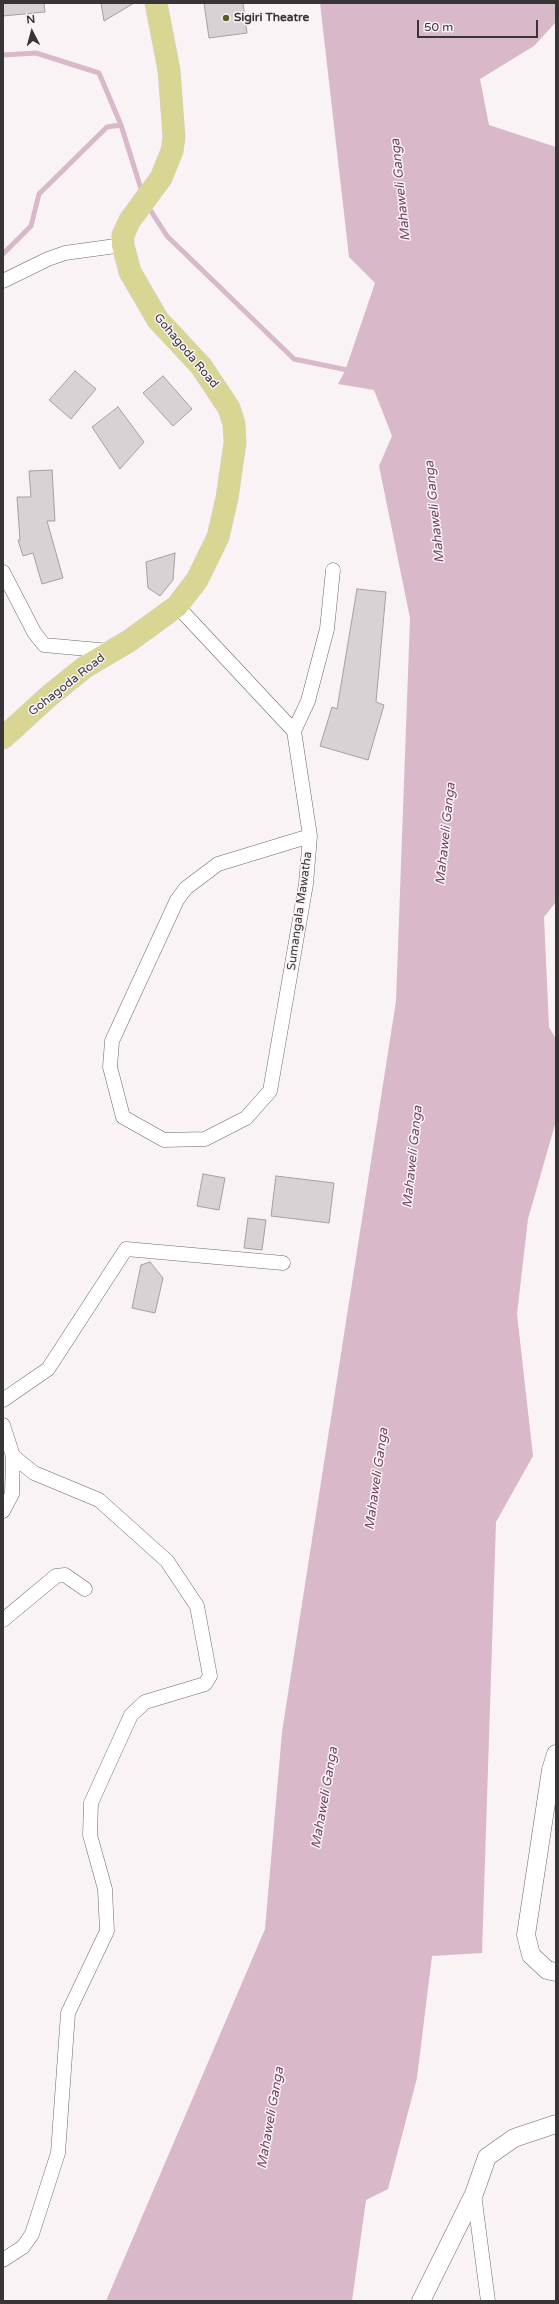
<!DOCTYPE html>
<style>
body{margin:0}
#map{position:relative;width:559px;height:2304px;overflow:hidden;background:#f9f3f6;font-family:"Varela Round",sans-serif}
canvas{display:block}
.frame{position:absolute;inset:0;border:4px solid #373536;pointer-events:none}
.north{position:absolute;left:12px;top:12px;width:40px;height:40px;-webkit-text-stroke:3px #f9f3f6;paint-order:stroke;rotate:354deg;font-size:11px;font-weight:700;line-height:16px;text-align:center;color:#373536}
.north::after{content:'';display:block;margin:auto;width:14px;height:18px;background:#373536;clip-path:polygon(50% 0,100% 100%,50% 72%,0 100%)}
.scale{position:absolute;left:417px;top:20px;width:121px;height:18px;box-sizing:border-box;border:2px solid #373536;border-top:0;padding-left:5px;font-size:12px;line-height:14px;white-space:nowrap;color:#373536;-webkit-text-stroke:3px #f9f3f6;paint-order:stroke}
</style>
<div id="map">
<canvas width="559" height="2304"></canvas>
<div class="frame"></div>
<div class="north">N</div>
<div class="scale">50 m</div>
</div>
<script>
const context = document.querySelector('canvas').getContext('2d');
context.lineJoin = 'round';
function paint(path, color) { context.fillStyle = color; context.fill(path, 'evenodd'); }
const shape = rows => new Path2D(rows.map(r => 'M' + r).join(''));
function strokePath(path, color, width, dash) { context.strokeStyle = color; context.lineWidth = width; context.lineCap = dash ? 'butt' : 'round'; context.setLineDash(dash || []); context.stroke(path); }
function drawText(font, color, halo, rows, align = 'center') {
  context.font = font + ' "Varela Round",sans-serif'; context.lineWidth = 3; context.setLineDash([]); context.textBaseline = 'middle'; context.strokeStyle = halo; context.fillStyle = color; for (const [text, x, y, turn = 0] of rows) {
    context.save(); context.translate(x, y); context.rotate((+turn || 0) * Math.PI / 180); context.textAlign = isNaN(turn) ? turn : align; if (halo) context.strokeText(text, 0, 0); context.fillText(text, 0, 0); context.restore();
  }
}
paint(shape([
 [320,3,556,3,556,22,534,46,480,79,489,125,556,147,556,902,544,917,549,1027,556,1039,556,1121,528,1219,517,1314,533,1456,496,1522,482,1953,432,1956,417,2078,388,2189,366,2200,352,2301,106,2301,265,1929,282,1732,396,1001,410,618,379,466,392,436,374,390,338,384,345,371,375,283,349,257]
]), '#d9b9c9');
strokePath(shape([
 [3,55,36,53,99,73,121,125],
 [147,205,167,236,294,359,352,371],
 [3,254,31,226,39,194,107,127,121,125,142,192]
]), '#d9b9c9', 5);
const building = shape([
 [3,3,44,3,45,12,3,16,3,3],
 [101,3,134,3,104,21,101,3],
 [204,3,243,3,247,33,209,38,204,3],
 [75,371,96,389,71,419,49,400,75,371],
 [163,376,192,409,173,426,143,393,163,376],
 [118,407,144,442,120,469,92,427,118,407],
 [52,470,55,521,47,521,63,578,42,584,33,553,23,556,18,540,20,540,17,497,31,497,29,471,52,470],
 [175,553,173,580,160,596,148,588,146,562,175,553],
 [357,589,386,592,376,702,384,705,368,760,320,746,332,707,337,709,357,589],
 [203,1174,225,1178,219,1210,197,1206,203,1174],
 [276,1176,334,1183,329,1223,271,1216,276,1176],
 [248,1218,266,1220,262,1250,244,1248,248,1218],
 [150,1262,163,1278,155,1313,132,1308,141,1265,150,1262]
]);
paint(building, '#d8d2d5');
strokePath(building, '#a59fa2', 1);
const minor = shape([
 [3,281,48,259,65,253,123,245],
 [3,572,34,632,44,645,110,651],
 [177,606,294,731,310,836,306,884,270,1091,246,1118,205,1139,164,1140,123,1117,110,1067,112,1041,177,900,186,888,218,864,310,836],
 [294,731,308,701,327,629,333,570],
 [3,1400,48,1369,126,1249,283,1263],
 [3,1425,13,1456,34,1473,99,1500,167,1561,197,1606,210,1676,205,1684,145,1702,131,1715,91,1803,90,1835,105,1889,107,1931,68,2013,58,2153,32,2234,23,2247,3,2260],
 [3,1511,12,1494,13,1456],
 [3,1620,56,1576,65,1575,85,1589],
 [474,2194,488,2301]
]);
const tertiary = shape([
 [556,1754,551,1770,526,1935,531,1955,547,1970,556,1972],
 [421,2301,474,2194,487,2157,514,2138,556,2124]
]);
const primary = shape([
 [3,738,49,696,85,667,129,641,177,606,197,580,218,537,227,498,235,443,234,424,229,408,201,366,158,320,130,272,123,245,123,235,130,220,161,178,172,151,174,137,169,70,156,3]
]);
strokePath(minor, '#6e696b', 15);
strokePath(tertiary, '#6e696b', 19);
strokePath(primary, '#d3d3d3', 23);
strokePath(minor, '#fff', 14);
strokePath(tertiary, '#fff', 18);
strokePath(primary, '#d8d692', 22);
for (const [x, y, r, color] of [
 [226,18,4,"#5d5c28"]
]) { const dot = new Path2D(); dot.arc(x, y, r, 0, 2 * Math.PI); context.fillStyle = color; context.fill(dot); strokePath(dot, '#f9f3f6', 1.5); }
drawText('bold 12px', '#373536', '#f9f3f6', [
 ["Sigiri Theatre",234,18]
], 'left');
drawText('12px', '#373536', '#f9f3f6', [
 ["Gohagoda Road",186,351,50],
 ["Gohagoda Road",67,685,-38],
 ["Sumangala Mawatha",300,911,-82]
]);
drawText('italic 13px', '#73465e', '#f9f3f6', [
 ["Mahaweli Ganga",401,190,-96],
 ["Mahaweli Ganga",435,512,-96],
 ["Mahaweli Ganga",446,834,-84],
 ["Mahaweli Ganga",413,1157,-84],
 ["Mahaweli Ganga",377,1479,-82],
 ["Mahaweli Ganga",325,1798,-80],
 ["Mahaweli Ganga",271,2118,-80]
]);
</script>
